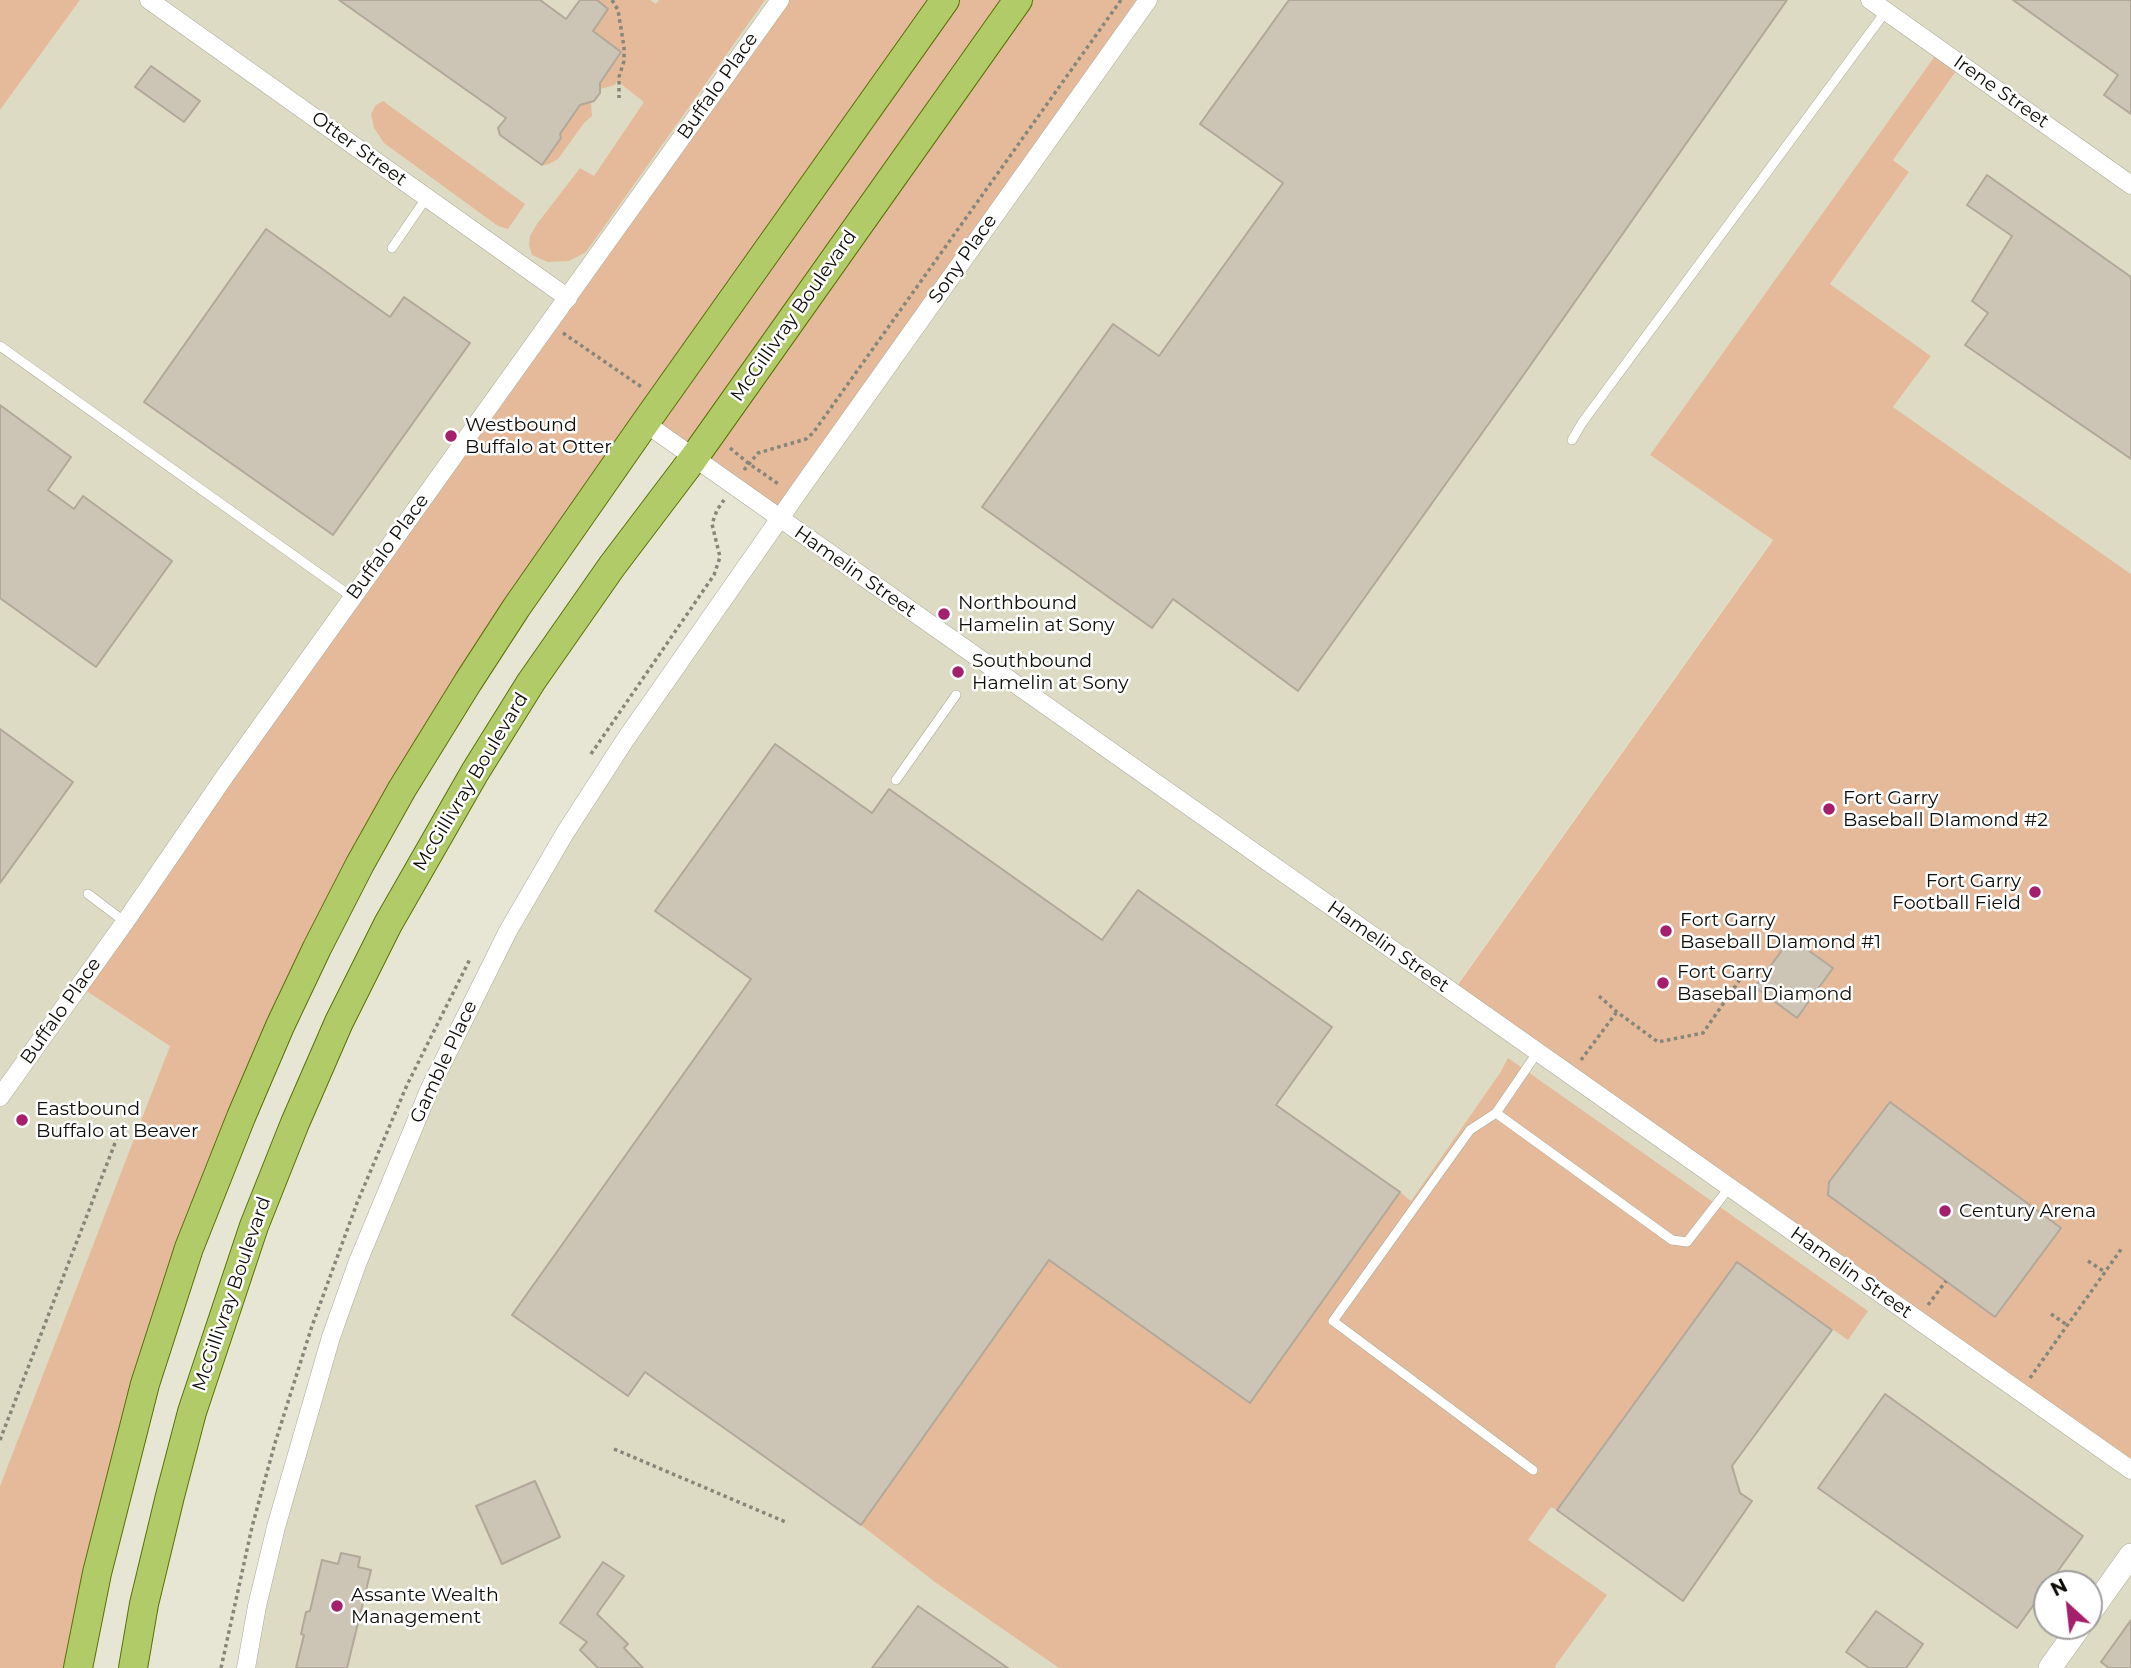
<!DOCTYPE html>
<style>
body{margin:0}
#map{position:relative;width:2131px;height:1668px;overflow:hidden;background:#e7e6d5;font-family:Montserrat,sans-serif}
canvas{display:block}
.north{position:absolute;left:2033px;top:1570px;width:70px;height:70px;box-sizing:border-box;background:#fff;border:2px solid #9f9e9c;border-radius:50%;rotate:333deg;font-size:19px;font-weight:700;line-height:28px;text-align:center;color:#0e0d08}
.north::after{content:'';display:block;margin:auto;width:24px;height:32px;background:#a4206c;clip-path:polygon(50% 0,100% 100%,50% 72%,0 100%)}
</style>
<div id="map">
<canvas width="2131" height="1668"></canvas>
<div class="north">N</div>
</div>
<script>
const context = document.querySelector('canvas').getContext('2d');
context.lineJoin = 'round';
function paint(path, color) { context.fillStyle = color; context.fill(path, 'evenodd'); }
const shape = rows => new Path2D(rows.map(r => 'M' + r).join(''));
function strokePath(path, color, width, dash) { context.strokeStyle = color; context.lineWidth = width; context.lineCap = dash ? 'butt' : 'round'; context.setLineDash(dash || []); context.stroke(path); }
function drawText(font, color, halo, rows, align = 'center') {
  context.font = font + ' Montserrat,sans-serif'; context.lineWidth = 5; context.setLineDash([]); context.textBaseline = 'middle'; context.strokeStyle = halo; context.fillStyle = color; for (const [text, x, y, turn = 0] of rows) {
    context.save(); context.translate(x, y); context.rotate((+turn || 0) * Math.PI / 180); context.textAlign = isNaN(turn) ? turn : align; if (halo) context.strokeText(text, 0, 0); context.fillText(text, 0, 0); context.restore();
  }
}
paint(shape([
 [80,0,780,0,79,986,171,1045,0,1486,0,110],
 [1148,0,2131,0,2131,574,1893,407,1931,356,1830,284,1909,172,1893,160,1651,456,1773,539,1452,992,2131,1470,2131,1668,246,1668,276,1527,394,1172,565,833],
 [2047,1584,2089,1584,2089,1614,2080,1626,2047,1626]
]), '#dddbc3');
paint(shape([
 [0,0,80,0,0,110],
 [597,0,650,0,656,4,659,0,765,0,586,252,569,261,548,262,532,255,529,245,530,236,537,224,580,168,594,176,644,102,617,81,615,85,600,89,600,78,604,77,619,55,618,50,604,39,600,40,591,34,608,9],
 [780,0,1148,0,779,518,645,423,402,789,189,1248,78,1668,0,1668,0,1486,170,1046,79,986],
 [1940,49,1961,64,1893,160,1909,172,1830,284,1931,356,1893,407,2131,574,2131,1470,1452,993,1773,540,1650,455],
 [585,98,591,102,592,116,584,123,558,159,549,164,544,165,538,162],
 [383,101,525,204,508,229,498,226,384,143,374,128,371,114,376,105],
 [1508,1058,1868,1311,1848,1340,1737,1262,1557,1510,1551,1507,1528,1540,1607,1595,1555,1666,1556,1668,1059,1668,935,1582,861,1525,1049,1260,1250,1402,1400,1192,1411,1201,1500,1073]
]), '#e5ba9a');
const building = shape([
 [339,0,540,0,566,19,580,0,597,0,608,9,593,31,621,52,600,83,600,93,594,101,580,105,560,134,561,138,542,165,500,135,498,128,506,118,339,0],
 [1289,0,1787,0,1527,370,1298,691,1173,599,1152,628,982,507,1113,324,1159,356,1283,183,1200,124,1289,0],
 [2013,0,2131,0,2131,114,2104,95,2118,75,2013,0],
 [151,66,200,101,184,122,135,87,151,66],
 [1987,175,2131,277,2131,459,1965,345,1988,313,1972,301,2012,236,1967,205,1987,175],
 [266,229,390,317,404,297,470,343,333,535,144,402,266,229],
 [0,405,71,457,48,490,74,509,83,496,172,561,96,667,0,598,0,405],
 [0,729,73,782,0,883,0,729],
 [775,744,872,813,889,789,1102,940,1138,890,1332,1027,1276,1105,1400,1192,1250,1403,1049,1260,861,1525,645,1372,628,1396,512,1315,751,979,655,911,775,744],
 [1791,938,1833,968,1797,1018,1755,987,1791,938],
 [1890,1102,2061,1228,1995,1317,1828,1195,1829,1182,1890,1102],
 [1737,1262,1832,1330,1732,1466,1740,1493,1752,1501,1683,1601,1557,1510,1737,1262],
 [1885,1394,2083,1536,2017,1628,1818,1488,1885,1394],
 [535,1481,560,1537,502,1564,476,1506,535,1481],
 [341,1553,360,1557,358,1567,371,1570,347,1668,296,1668,304,1635,301,1634,306,1612,310,1611,322,1560,338,1564,341,1553],
 [603,1562,624,1576,597,1614,628,1644,624,1648,643,1668,598,1668,580,1650,587,1642,560,1623,603,1562],
 [918,1606,1008,1668,872,1668,918,1606],
 [1876,1611,1923,1644,1906,1668,1869,1668,1846,1652,1876,1611],
 [2131,1620,2131,1668,2109,1668,2101,1662,2131,1620]
]);
paint(building, '#ccc4b5');
strokePath(building, '#b1a89a', 2);
const service = shape([
 [392,248,427,197],
 [0,346,352,597],
 [1572,440,1582,423,1886,11],
 [896,780,956,695],
 [88,894,125,922],
 [1537,1053,1496,1113,1672,1240,1687,1242,1729,1188],
 [1496,1113,1470,1130,1333,1321,1533,1470]
]);
const minor = shape([
 [149,0,568,298],
 [1870,0,2131,185],
 [645,423,2131,1470],
 [0,1097,125,922,225,776,780,0],
 [246,1668,257,1606,276,1527,331,1337,357,1264,430,1088,508,931,565,833,625,740,801,488,1148,0]
]);
const tertiary = shape([
 [2089,1614,2131,1555],
 [2050,1668,2080,1626]
]);
const primary = shape([
 [78,1668,97,1573,145,1384,189,1248,241,1117,280,1026,317,948,360,864,402,789,468,682,516,608,645,423,945,0],
 [133,1668,144,1604,170,1496,192,1412,254,1226,295,1123,339,1022,388,924,475,772,531,682,612,566,693,459,1018,0]
]);
strokePath(service, '#acab9b', 10);
strokePath(minor, '#acab9b', 19);
strokePath(tertiary, '#acab9b', 24);
strokePath(primary, '#577206', 30);
strokePath(shape([
 [612,0,618,10,624,47,624,61,619,77,619,98],
 [563,333,643,388],
 [730,448,748,463,780,485],
 [744,470,758,453,806,439,813,433,1121,0],
 [591,754,714,575,720,557,712,524,717,510,724,500],
 [1599,996,1617,1012,1658,1042,1703,1033,1743,975],
 [1581,1060,1616,1013],
 [2088,1261,2105,1272],
 [1928,1305,1946,1281],
 [2051,1314,2067,1325],
 [2030,1378,2122,1248],
 [0,1440,122,1125],
 [614,1449,788,1523],
 [221,1668,252,1527,275,1443,312,1326,357,1203,407,1085,470,959]
]), '#87867a', 3.5, [3.5, 3.5]);
strokePath(service, '#fff', 9);
strokePath(minor, '#fff', 18);
strokePath(tertiary, '#fff', 23);
strokePath(primary, '#b2cb69', 28);
for (const [x, y, r, color] of [
 [451,436,7,"#a4206c"],
 [944,614,7,"#a4206c"],
 [958,672,7,"#a4206c"],
 [1829,809,7,"#a4206c"],
 [2035,892,7,"#a4206c"],
 [1666,931,7,"#a4206c"],
 [1663,983,7,"#a4206c"],
 [22,1120,7,"#a4206c"],
 [1945,1211,7,"#a4206c"],
 [337,1606,7,"#a4206c"]
]) { const dot = new Path2D(); dot.arc(x, y, r, 0, 2 * Math.PI); context.fillStyle = color; context.fill(dot); strokePath(dot, '#fff', 2.5); }
drawText('19px', '#0e0d08', '#fff', [
 ["Buffalo Place",718,86,-55],
 ["Irene Street",2001,92,35],
 ["Otter Street",359,149,36],
 ["Sony Place",963,259,-55],
 ["McGillivray Boulevard",794,316,-55],
 ["Buffalo Place",388,547,-54],
 ["Hamelin Street",855,572,35],
 ["McGillivray Boulevard",471,782,-59],
 ["Hamelin Street",1388,947,35],
 ["Buffalo Place",61,1011,-55],
 ["Gamble Place",444,1062,-65],
 ["Hamelin Street",1851,1273,35],
 ["McGillivray Boulevard",232,1294,-71]
]);
drawText('19px', '#0e0d08', '#fff', [
 ["Westbound",465,425],
 ["Buffalo at Otter",465,447],
 ["Northbound",958,603],
 ["Hamelin at Sony",958,625],
 ["Southbound",972,661],
 ["Hamelin at Sony",972,683],
 ["Fort Garry",1843,798],
 ["Baseball DIamond #2",1843,820],
 ["Fort Garry",2021,881,"right"],
 ["Football Field",2021,903,"right"],
 ["Fort Garry",1680,920],
 ["Baseball DIamond #1",1680,942],
 ["Fort Garry",1677,972],
 ["Baseball Diamond",1677,994],
 ["Eastbound",36,1109],
 ["Buffalo at Beaver",36,1131],
 ["Century Arena",1959,1211],
 ["Assante Wealth",351,1595],
 ["Management",351,1617]
], 'left');
</script>
